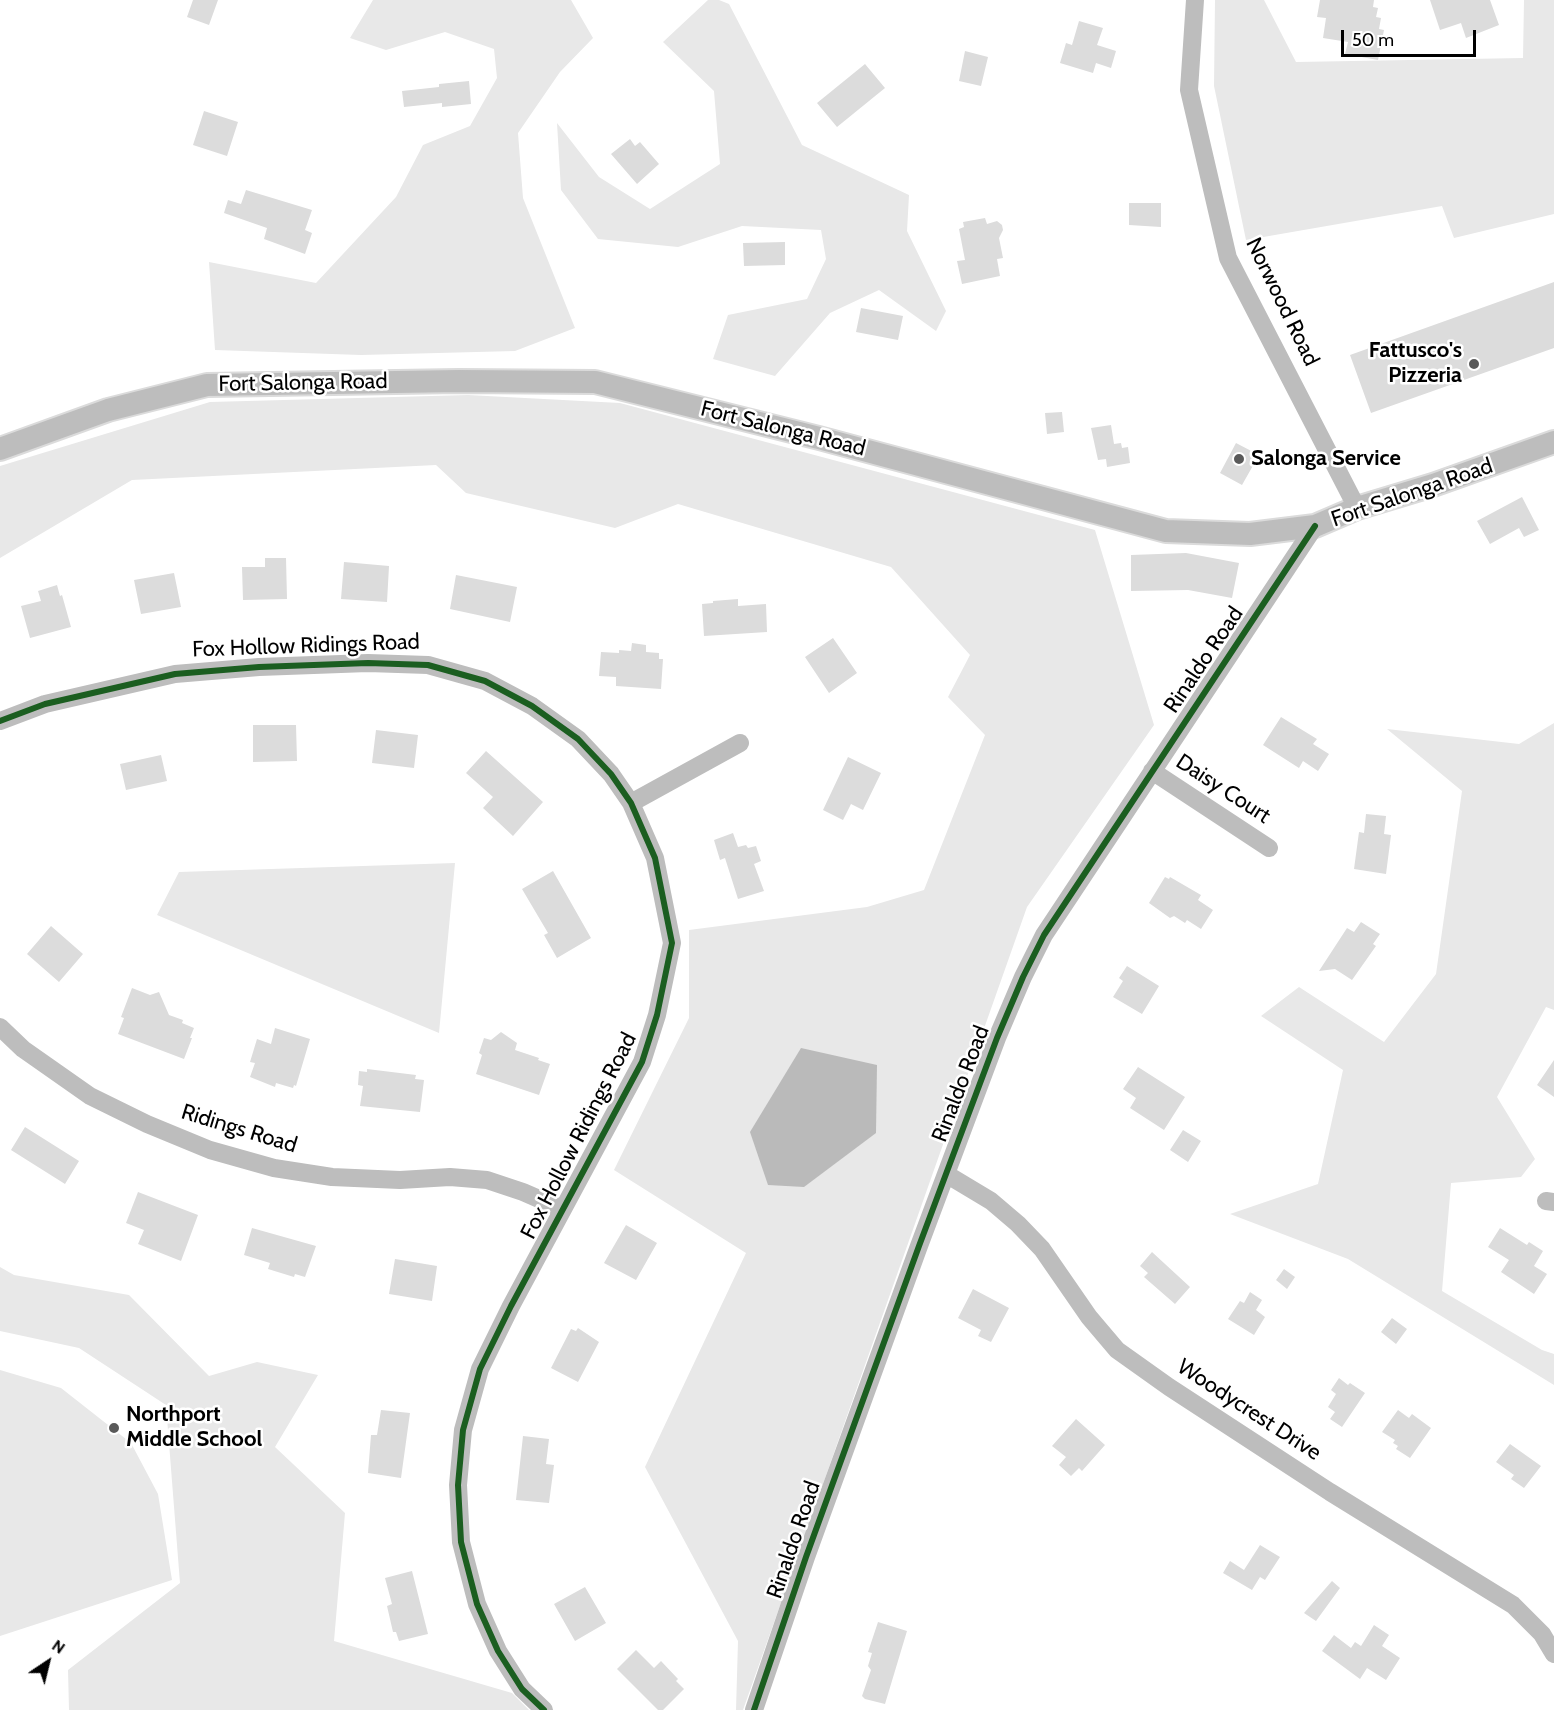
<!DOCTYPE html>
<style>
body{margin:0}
#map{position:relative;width:1554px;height:1710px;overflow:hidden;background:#fff;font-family:Cabin,sans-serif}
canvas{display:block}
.north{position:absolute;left:18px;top:1632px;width:60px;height:60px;-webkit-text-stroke:4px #fff;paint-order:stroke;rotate:35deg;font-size:16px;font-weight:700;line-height:24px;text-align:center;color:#000}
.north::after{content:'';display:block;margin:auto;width:21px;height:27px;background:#000;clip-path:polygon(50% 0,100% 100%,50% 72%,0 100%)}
.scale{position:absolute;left:1341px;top:30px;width:135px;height:27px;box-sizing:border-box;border:3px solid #000;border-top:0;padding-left:8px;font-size:18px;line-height:21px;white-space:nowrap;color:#000;-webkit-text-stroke:4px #fff;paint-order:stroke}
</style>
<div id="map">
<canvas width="1554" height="1710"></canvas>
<div class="north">N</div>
<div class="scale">50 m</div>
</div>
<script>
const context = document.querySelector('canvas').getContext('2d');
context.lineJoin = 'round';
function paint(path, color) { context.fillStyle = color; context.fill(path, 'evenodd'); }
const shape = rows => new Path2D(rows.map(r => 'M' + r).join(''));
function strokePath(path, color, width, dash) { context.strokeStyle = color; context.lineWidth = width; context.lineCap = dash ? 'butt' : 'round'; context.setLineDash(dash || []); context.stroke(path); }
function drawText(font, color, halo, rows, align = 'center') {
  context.font = font + ' Cabin,sans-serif'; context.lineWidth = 5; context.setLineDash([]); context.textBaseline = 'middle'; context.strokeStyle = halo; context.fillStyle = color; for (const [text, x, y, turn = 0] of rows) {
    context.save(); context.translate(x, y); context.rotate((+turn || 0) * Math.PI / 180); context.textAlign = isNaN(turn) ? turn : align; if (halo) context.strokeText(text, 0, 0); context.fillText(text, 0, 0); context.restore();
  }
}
paint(shape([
 [373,0,571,0,593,38,560,72,518,133,523,198,575,328,515,351,361,355,215,350,209,262,316,283,396,197,423,145,470,126,497,78,494,49,445,32,386,50,350,38],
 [708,0,719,0,729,4,802,145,909,195,907,231,946,311,936,331,879,290,830,313,775,376,713,359,728,315,807,299,826,259,821,230,742,226,678,247,598,239,561,190,557,123,599,177,650,209,720,164,714,91,663,42],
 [1215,0,1264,0,1296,62,1523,58,1524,0,1554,0,1554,214,1454,238,1442,206,1246,240,1214,86],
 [468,395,620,403,1095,530,1154,725,1027,907,743,1710,736,1710,738,1641,645,1467,746,1253,614,1170,689,1018,689,930,867,907,924,890,985,735,948,697,970,655,891,567,678,504,615,528,466,493,436,465,132,480,0,558,0,466,210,402],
 [1554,723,1554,1010,1546,1007,1497,1097,1535,1159,1521,1177,1451,1183,1442,1291,1542,1350,1554,1354,1554,1385,1348,1259,1230,1214,1318,1184,1343,1070,1261,1016,1299,987,1384,1042,1436,974,1462,791,1387,729,1519,744],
 [455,863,439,1033,157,915,179,872],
 [0,1267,14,1275,129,1295,209,1376,257,1362,318,1375,275,1447,345,1513,334,1641,512,1693,529,1710,69,1710,68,1670,180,1583,166,1405,79,1348,0,1331],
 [0,1370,61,1388,131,1443,158,1494,172,1580,0,1636]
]), '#e8e8e8');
paint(shape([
 [801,1048,877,1065,876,1133,804,1187,768,1185,750,1132]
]), '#bababa');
paint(shape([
 [193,0,218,0,209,25,187,17],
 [1320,0,1374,0,1373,7,1378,8,1376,17,1381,18,1379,29,1384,30,1378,60,1345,54,1348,42,1323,38,1326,18,1317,17],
 [1430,0,1490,0,1499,25,1466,38,1461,23,1440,30],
 [1079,21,1103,28,1097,45,1116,51,1111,68,1096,63,1093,73,1060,63,1066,43,1072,45],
 [965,51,988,57,981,86,959,81],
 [865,64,885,88,837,127,817,103],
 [469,81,471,104,442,107,442,103,404,107,402,91,439,87,439,84],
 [204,111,238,122,227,156,193,145],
 [630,139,635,146,640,142,659,164,637,184,611,154],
 [246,190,312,210,305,230,312,233,305,254,264,239,267,228,224,213,228,200,241,204],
 [1129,203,1161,203,1161,227,1129,225],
 [985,218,987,224,997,221,1002,225,1003,230,999,238,1003,258,997,259,1000,276,962,284,957,261,965,260,959,229,964,227,963,222],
 [785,242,785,265,744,266,743,243],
 [1554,282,1554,348,1371,413,1350,355],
 [861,308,903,316,898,340,856,332],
 [1062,412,1064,432,1047,434,1045,413],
 [1111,425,1114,444,1121,443,1122,448,1128,447,1130,463,1107,467,1106,459,1098,460,1091,428],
 [1236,443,1259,455,1242,485,1220,473],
 [1522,497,1539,530,1524,537,1519,528,1490,544,1477,521],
 [1186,553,1239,563,1232,598,1188,590,1131,591,1131,555],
 [265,558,286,558,287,599,243,600,242,567,265,567],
 [344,562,389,566,387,602,341,599],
 [174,573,181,607,141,614,134,580],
 [456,575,517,587,510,622,450,609],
 [57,585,60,596,62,595,71,627,30,638,21,606,41,601,38,591],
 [738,599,738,606,766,604,767,632,704,636,702,604,713,603,713,601],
 [833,638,857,673,829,693,805,657],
 [632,643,646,645,646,652,659,653,659,659,663,659,661,689,616,686,616,677,599,676,601,652,619,653,619,650,631,651],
 [1281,717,1317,739,1313,744,1329,754,1318,771,1303,761,1299,768,1263,745],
 [253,725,296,725,297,761,253,762],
 [376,730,418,735,414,768,372,763],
 [486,751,543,802,513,836,483,808,493,797,466,773],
 [161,755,167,781,126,790,120,764],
 [848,757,881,773,863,810,851,804,843,820,823,810],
 [1366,814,1386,816,1384,834,1391,835,1386,874,1354,869,1359,832,1364,833],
 [733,833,738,847,746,845,748,848,756,846,761,861,754,864,764,891,738,899,725,858,720,860,714,840],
 [553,871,591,938,557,958,544,935,548,933,522,889],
 [1165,877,1169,879,1170,877,1201,895,1198,900,1213,910,1201,929,1187,920,1185,923,1174,916,1170,918,1149,903],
 [1361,922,1380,934,1373,944,1376,946,1352,980,1335,969,1319,971,1347,928,1354,932],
 [51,926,83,954,59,982,27,954],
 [1127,966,1159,986,1142,1014,1113,997,1123,981,1119,978],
 [132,988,150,995,159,992,169,1015,183,1020,182,1023,194,1028,190,1038,192,1038,184,1059,118,1034,124,1018,121,1017],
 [275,1028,310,1039,296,1086,294,1085,293,1088,276,1083,275,1087,250,1077,255,1063,250,1062,257,1039,271,1044],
 [501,1032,517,1043,515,1050,539,1058,538,1060,550,1064,539,1095,476,1074,482,1055,479,1053,484,1038,491,1040],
 [1554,1060,1554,1097,1537,1085],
 [1138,1067,1185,1097,1164,1130,1130,1108,1136,1098,1123,1089],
 [367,1069,416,1075,415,1079,424,1080,420,1112,360,1106,363,1086,358,1085,359,1071,367,1072],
 [25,1127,79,1161,65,1184,11,1150],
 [1183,1130,1201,1141,1188,1162,1170,1150],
 [138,1192,198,1215,181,1261,138,1244,144,1230,126,1223],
 [626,1225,657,1243,636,1280,604,1263],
 [252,1228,316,1246,305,1277,295,1274,294,1277,268,1269,270,1263,244,1255],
 [1500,1228,1527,1245,1529,1242,1543,1251,1534,1266,1547,1274,1534,1294,1501,1272,1509,1260,1488,1247],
 [1152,1252,1190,1287,1175,1304,1144,1277,1148,1273,1140,1266],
 [395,1259,437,1266,432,1301,389,1294],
 [1284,1269,1295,1277,1287,1289,1276,1280],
 [973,1289,1009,1308,991,1342,978,1336,981,1330,958,1318],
 [1250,1292,1262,1300,1256,1310,1265,1317,1254,1335,1228,1319,1240,1301,1244,1303],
 [1392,1318,1407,1329,1396,1344,1381,1332],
 [578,1328,599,1342,578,1382,551,1368,571,1329,576,1331],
 [1339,1378,1348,1385,1350,1383,1365,1393,1342,1427,1330,1419,1335,1412,1328,1407,1336,1394,1331,1390],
 [381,1410,410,1413,401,1478,368,1473,371,1435,377,1435],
 [1398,1410,1409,1418,1412,1414,1431,1428,1410,1458,1396,1449,1398,1446,1393,1443,1395,1440,1382,1432],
 [1076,1419,1105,1445,1082,1471,1079,1468,1071,1476,1059,1465,1066,1457,1052,1446],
 [523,1436,549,1439,546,1464,554,1465,549,1503,516,1500],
 [1510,1444,1541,1466,1524,1488,1511,1479,1514,1475,1496,1462],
 [1260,1545,1280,1557,1265,1580,1260,1577,1252,1590,1223,1573,1230,1561,1244,1570],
 [412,1571,428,1634,399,1641,396,1632,393,1632,387,1606,392,1604,385,1578],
 [1332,1581,1340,1588,1316,1621,1304,1613],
 [585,1587,606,1623,575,1641,554,1604],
 [878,1622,907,1631,885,1704,865,1699,862,1696,871,1670,868,1666,872,1653,868,1652],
 [1374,1625,1389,1635,1382,1646,1400,1658,1386,1680,1367,1668,1360,1679,1322,1651,1334,1635,1351,1648,1355,1642,1361,1646],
 [636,1650,654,1668,661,1661,678,1679,676,1681,684,1689,663,1710,658,1710,617,1669]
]), '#dcdcdc');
const major = shape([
 [0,449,108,410,207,385,459,381,595,382,819,438,1166,531,1250,534,1315,526,1357,508,1433,485,1554,442]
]);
strokePath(major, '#dbdbdb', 26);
strokePath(shape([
 [1195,0,1189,90,1228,258,1357,508],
 [0,721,45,704,175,674,259,667,368,663,428,665,485,681,532,706,578,739,611,774,631,803,655,858,672,943,657,1015,642,1062,511,1306,480,1369,463,1430,458,1485,461,1542,477,1604,498,1651,522,1689,544,1710],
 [1152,771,1269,848],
 [631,803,740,743],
 [0,1027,23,1049,90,1096,147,1124,210,1150,274,1168,332,1177,400,1180,450,1177,487,1180,523,1192,562,1209],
 [946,1174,991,1201,1018,1224,1042,1249,1089,1317,1117,1350,1169,1387,1330,1492,1513,1605,1542,1634,1554,1654],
 [1546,1201,1554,1202],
 [754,1710,806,1557,919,1246,997,1038,1023,977,1044,935,1315,526]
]), '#bdbdbd', 18);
strokePath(major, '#bdbdbd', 22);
strokePath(shape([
 [0,721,45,704,175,674,259,667,368,663,428,665,485,681,532,706,578,739,611,774,631,803,655,858,672,943,657,1015,642,1062,511,1306,480,1369,463,1430,458,1485,461,1542,477,1604,498,1651,522,1689,544,1710],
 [754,1710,806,1557,919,1246,997,1038,1023,977,1044,935,1315,526]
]), '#1b5e20', 6);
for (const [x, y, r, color] of [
 [1474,364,6,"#595959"],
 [1239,459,6,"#595959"],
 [114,1428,6,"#595959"]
]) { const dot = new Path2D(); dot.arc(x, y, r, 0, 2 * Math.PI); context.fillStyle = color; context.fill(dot); strokePath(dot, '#fff', 2); }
drawText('22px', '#000', '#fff', [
 ["Norwood Road",1282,302,64],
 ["Fort Salonga Road",303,383,-1],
 ["Fort Salonga Road",783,429,14],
 ["Fort Salonga Road",1412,493,-19],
 ["Fox Hollow Ridings Road",306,646,-2],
 ["Rinaldo Road",1204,660,-56],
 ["Daisy Court",1223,789,33],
 ["Rinaldo Road",961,1084,-69],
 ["Ridings Road",239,1129,17],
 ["Fox Hollow Ridings Road",579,1136,-63],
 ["Woodycrest Drive",1249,1410,33],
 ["Rinaldo Road",794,1540,-71]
]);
drawText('bold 22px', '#000', '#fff', [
 ["Fattusco's",1462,351,"right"],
 ["Pizzeria",1462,376,"right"],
 ["Salonga Service",1251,459],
 ["Northport",126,1415],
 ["Middle School",126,1440]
], 'left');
</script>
